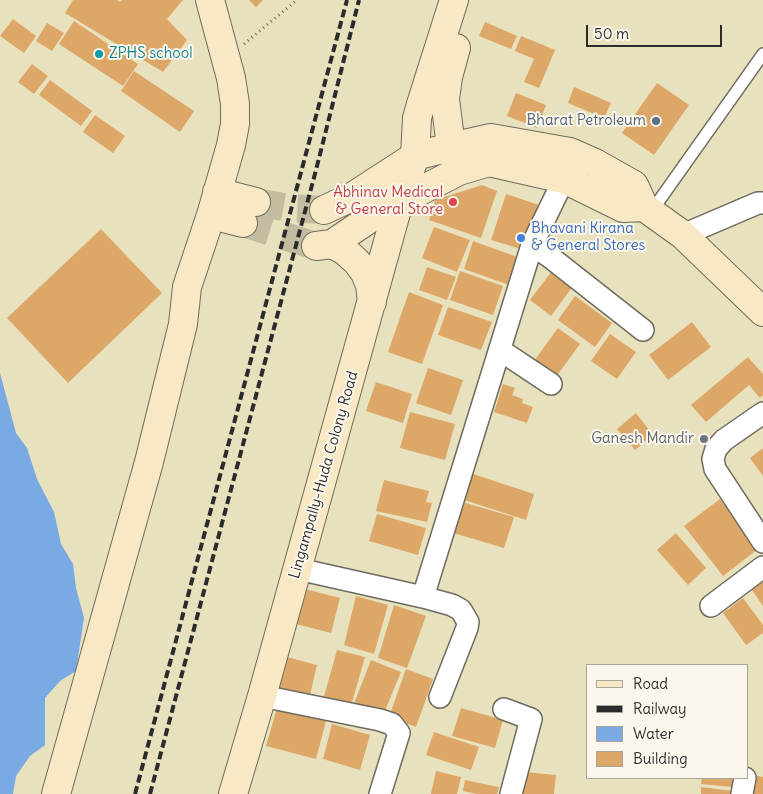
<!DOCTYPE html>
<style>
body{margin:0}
#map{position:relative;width:763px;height:794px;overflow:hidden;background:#e8e1be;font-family:Delius,sans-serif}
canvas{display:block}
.legend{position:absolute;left:586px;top:664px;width:162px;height:115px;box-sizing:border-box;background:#fbf7ec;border:1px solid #a8a59f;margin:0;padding:6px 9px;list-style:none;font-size:15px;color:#2b2b2b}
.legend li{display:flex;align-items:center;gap:10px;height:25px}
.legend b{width:25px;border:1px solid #a8a59f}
.scale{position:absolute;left:586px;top:25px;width:136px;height:22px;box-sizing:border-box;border:2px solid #2b2b2b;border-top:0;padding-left:6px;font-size:15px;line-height:18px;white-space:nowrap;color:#2b2b2b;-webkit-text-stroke:4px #fbf7ec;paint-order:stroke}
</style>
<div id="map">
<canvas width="763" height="794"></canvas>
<ul class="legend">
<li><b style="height:6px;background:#f8e8c3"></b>Road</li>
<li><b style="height:6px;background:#2b2b2b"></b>Railway</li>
<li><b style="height:14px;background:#79aae4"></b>Water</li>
<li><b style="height:14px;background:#dda768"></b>Building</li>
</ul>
<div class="scale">50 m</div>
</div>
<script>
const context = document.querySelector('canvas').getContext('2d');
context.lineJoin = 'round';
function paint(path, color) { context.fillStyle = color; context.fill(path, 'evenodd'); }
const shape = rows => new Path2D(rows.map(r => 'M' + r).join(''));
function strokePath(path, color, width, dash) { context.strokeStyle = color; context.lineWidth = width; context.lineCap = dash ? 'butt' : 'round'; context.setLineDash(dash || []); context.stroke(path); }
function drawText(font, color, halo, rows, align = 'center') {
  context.font = font + ' Delius,sans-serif'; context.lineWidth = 4; context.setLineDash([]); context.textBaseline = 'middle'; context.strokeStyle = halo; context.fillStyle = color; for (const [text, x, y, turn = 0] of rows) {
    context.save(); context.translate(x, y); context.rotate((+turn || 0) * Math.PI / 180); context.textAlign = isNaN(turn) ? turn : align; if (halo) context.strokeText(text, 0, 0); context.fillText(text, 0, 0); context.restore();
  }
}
paint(shape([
 [0,373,16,433,27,448,37,479,54,512,61,544,73,564,76,588,84,618,76,671,60,681,45,698,45,745,30,756,16,776,13,794,0,794]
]), '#79aae4');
paint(shape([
 [73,0,117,0,120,2,122,0,183,0,167,19,187,40,163,72,65,13],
 [249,0,263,0,256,7],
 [13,19,36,36,24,53,0,36],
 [74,21,138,64,123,86,59,44],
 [485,22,517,36,511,49,479,36],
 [47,23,64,33,52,51,36,41],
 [521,36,555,50,539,88,524,82,534,59,515,51],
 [32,64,48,76,34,94,18,82],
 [134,71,194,111,180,132,121,91],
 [50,80,92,111,81,126,39,95],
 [657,83,689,105,654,155,622,133],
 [574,87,611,103,604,118,568,103],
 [516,93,546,105,537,128,507,116],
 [95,115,125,136,113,153,83,132],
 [482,185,497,191,481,238,429,220,435,200],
 [506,194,539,205,524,250,491,240],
 [434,227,470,240,457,272,422,258],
 [101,229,162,293,68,383,7,318],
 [473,241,520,258,509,285,464,269],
 [427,267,456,277,447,300,419,290],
 [460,271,503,286,493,315,450,300],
 [552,271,573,286,551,316,530,300],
 [409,292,443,305,422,364,388,352],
 [575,296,612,323,595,347,558,320],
 [448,307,492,322,481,350,438,335],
 [692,322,711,347,668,380,649,355],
 [558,328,580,344,556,377,534,361],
 [610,334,636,352,617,379,591,361],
 [748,357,763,374,763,395,760,398,749,385,706,422,691,405],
 [428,368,463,380,451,415,416,403],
 [376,382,412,394,403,423,366,411],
 [503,384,515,388,512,395,523,399,522,403,533,407,527,423,494,412],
 [410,412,455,424,445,460,400,448],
 [636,413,653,435,635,450,617,429],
 [763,448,763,476,750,458],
 [470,473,534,494,526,520,461,499],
 [384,480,429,491,426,502,432,503,427,522,376,511],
 [720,499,758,549,723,576,684,526],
 [459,501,514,517,504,548,450,532],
 [377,514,426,528,418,555,369,541],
 [676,533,706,568,688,585,657,550],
 [763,582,763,606,752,590],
 [301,588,340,598,331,633,292,623],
 [356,596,388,605,374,654,344,645],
 [743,598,763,625,763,633,746,645,723,613],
 [394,605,426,616,407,668,378,658],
 [337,650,365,657,351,706,323,700],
 [283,656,317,665,310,695,275,687],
 [371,660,401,672,382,718,353,706],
 [406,669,433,679,416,727,389,717],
 [277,708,326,721,316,759,266,746],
 [461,708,503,720,495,748,452,736],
 [332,724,370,735,360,770,323,759],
 [434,732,479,747,471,770,426,755],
 [436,771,461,777,457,794,431,794],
 [525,772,556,775,554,794,522,794],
 [754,775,763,777,763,794,751,794],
 [702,778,733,778,732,787,701,784],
 [465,780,499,787,497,794,477,794,463,791],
 [701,787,733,791,733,794,701,794]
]), '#dda768');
strokePath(shape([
 [256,202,289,208,324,210],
 [243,223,316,246]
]), '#c2bda1', 28, [28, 14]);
const lane = shape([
 [651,212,763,54]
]);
const street = shape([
 [683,235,758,203,763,203],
 [532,245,550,257,643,330],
 [500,350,551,384],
 [763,413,724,440,716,449,713,459,715,469,763,542],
 [298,569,423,597,452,605,461,610,468,622,467,628,440,697],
 [423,597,532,245,564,179,568,164],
 [711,606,763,567],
 [262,696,380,720,392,724,399,733,380,794],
 [504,709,531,719,511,794],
 [742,794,745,778]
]);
const secondary = shape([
 [451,147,445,99,448,77,456,48],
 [217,192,256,202],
 [324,210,352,197,415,156,451,147,491,138,570,152,595,163,634,185,644,207,683,235,763,312],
 [211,215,243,223],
 [332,244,345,251,357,262,365,273,370,285,372,302],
 [316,246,332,244,381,211,459,171,489,162,564,179,623,208,644,207],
 [56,794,149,462,183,324,187,287,211,215,231,145,235,124,235,104,231,78,210,0],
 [233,794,262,696,399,202,415,156,417,118,421,104,454,0]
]);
strokePath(lane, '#6d6b5e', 14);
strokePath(street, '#6d6b5e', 24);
strokePath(secondary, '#6d6b5e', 30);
strokePath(shape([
 [244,44,297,0]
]), '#6d6b5e', 3, [1, 4]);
strokePath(lane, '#fff', 11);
strokePath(street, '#fff', 21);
strokePath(secondary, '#f8e8c3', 28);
strokePath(shape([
 [135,794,347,0],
 [150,794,316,170,359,0]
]), '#2b2b2b', 4, [8, 4]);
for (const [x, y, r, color] of [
 [99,54,5,"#0f9aa8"],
 [656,121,5,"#5c6f8a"],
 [453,202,5,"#e0444e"],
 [521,238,5,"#3f7fe0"],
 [704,439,5,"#6b7280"]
]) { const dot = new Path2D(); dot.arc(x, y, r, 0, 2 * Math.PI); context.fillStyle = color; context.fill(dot); strokePath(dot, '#fbf7ec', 2); }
drawText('15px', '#0d838f', '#fbf7ec', [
 ["ZPHS school",109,54]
], 'left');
drawText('15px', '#4e5e75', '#fbf7ec', [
 ["Bharat Petroleum",646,121]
], 'right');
drawText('15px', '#be3a42', '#fbf7ec', [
 ["Abhinav Medical",443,193],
 ["& General Store",443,210]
], 'right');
drawText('15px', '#366cbe', '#fbf7ec', [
 ["Bhavani Kirana",531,229],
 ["& General Stores",531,246]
], 'left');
drawText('15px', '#5b616d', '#fbf7ec', [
 ["Ganesh Mandir",694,439]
], 'right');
drawText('15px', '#2b2b2b', '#fbf7ec', [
 ["Lingampally-Huda Colony Road",324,475,-74]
]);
</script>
